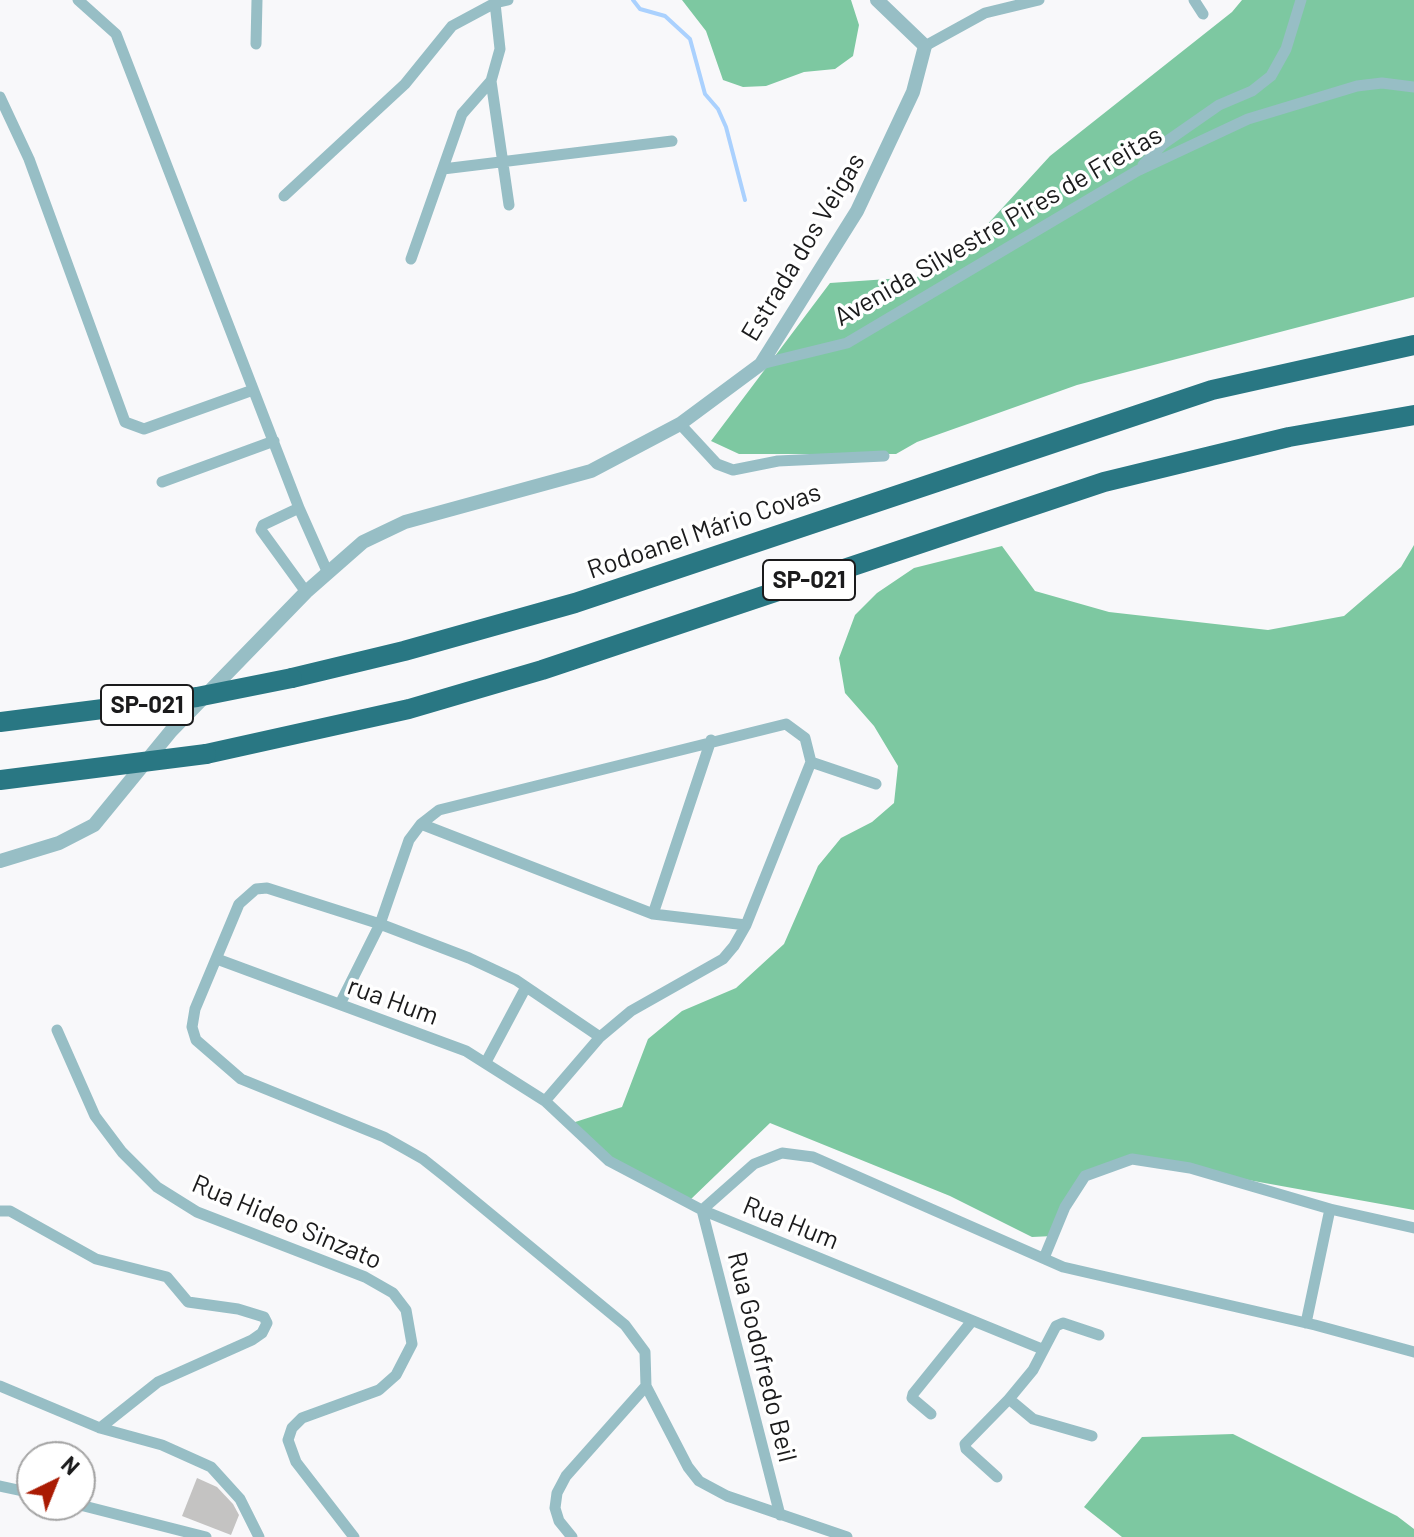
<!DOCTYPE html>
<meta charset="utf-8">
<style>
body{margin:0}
#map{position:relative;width:1414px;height:1537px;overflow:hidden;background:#f8f8fa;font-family:Barlow,sans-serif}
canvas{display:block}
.north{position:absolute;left:16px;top:1441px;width:80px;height:80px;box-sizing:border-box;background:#fff;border:2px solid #a4a4a4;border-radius:50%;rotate:43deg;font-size:22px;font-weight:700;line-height:32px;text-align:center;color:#1b1b1c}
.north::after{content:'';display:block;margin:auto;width:28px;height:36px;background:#aa1b03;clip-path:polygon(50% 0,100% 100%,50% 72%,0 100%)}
</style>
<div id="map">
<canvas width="1414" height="1537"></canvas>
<div class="north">N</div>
</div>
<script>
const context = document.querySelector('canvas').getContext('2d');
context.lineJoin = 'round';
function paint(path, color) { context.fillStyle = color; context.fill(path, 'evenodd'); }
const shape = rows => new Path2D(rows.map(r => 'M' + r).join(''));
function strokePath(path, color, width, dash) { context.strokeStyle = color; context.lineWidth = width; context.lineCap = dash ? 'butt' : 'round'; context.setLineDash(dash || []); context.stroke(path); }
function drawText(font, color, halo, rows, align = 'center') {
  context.font = font + ' Barlow,sans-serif'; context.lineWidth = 7; context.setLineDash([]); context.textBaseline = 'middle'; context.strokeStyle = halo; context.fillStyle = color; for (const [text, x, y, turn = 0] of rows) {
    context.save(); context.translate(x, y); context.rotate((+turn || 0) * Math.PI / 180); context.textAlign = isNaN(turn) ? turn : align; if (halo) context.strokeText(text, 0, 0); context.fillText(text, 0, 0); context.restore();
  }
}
paint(shape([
 [682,0,851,0,859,25,853,56,835,69,804,72,766,86,743,87,723,80,706,31],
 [1242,0,1414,0,1414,297,1077,385,917,442,896,454,739,454,711,441,830,283,917,277,973,240,1050,156,1232,12],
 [1414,545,1414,1210,1132,1159,1085,1176,1053,1236,1032,1237,950,1196,770,1123,690,1200,612,1158,572,1123,622,1107,648,1039,682,1011,736,988,784,944,818,866,841,838,872,822,894,803,898,766,874,726,845,693,839,658,855,615,877,593,914,568,1002,546,1035,591,1109,612,1268,630,1344,616,1401,567],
 [1233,1434,1397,1516,1414,1529,1414,1537,1122,1537,1084,1507,1142,1437]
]), '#7dc8a1');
strokePath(shape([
 [633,0,640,9,665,16,690,39,705,94,718,109,726,127,745,200]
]), '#aad1fe', 4);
paint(shape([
 [197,1478,217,1487,233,1504,239,1515,231,1535,182,1516]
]), '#c4c3c2');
strokePath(shape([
 [78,0,116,34,299,508,327,571],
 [1194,0,1203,14],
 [256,44,257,0],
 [925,46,985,13,1039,0],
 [491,81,509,205],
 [0,97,29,159,125,422,144,429,253,390],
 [1143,165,1163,144,1219,105,1252,91,1271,76,1286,49,1301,0],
 [443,169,672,141],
 [284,196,405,84,452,26,495,3,508,0],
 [411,259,462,114,491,81,500,49,495,3],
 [761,364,847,343,1137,171,1248,119,1357,86,1382,83,1414,87],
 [680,424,717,464,733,470,778,461,884,456],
 [162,482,274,441],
 [299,508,263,525,261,530,306,592],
 [811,762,876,784],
 [421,824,653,914,746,925],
 [653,914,711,740],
 [217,959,466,1051,545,1101,609,1161,702,1210,1042,1349],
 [340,1004,380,924,409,840,421,824,439,810,786,724,805,738,811,762,746,925,734,946,723,959,631,1011,600,1037,545,1101],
 [57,1030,95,1116,122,1152,157,1187,197,1212,365,1277,393,1293,406,1310,412,1344,396,1375,379,1390,302,1418,292,1428,288,1440,296,1462,354,1537],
 [600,1037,516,980,469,958,380,924,267,888,256,889,239,904,195,1009,192,1027,196,1040,241,1079,384,1137,423,1159,447,1178,625,1325,645,1352,646,1386],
 [486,1062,526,987],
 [0,1211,10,1211,96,1259,167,1277,188,1302,238,1309,264,1317,267,1323,262,1333,252,1340,158,1382,100,1428],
 [1044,1258,1065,1207,1085,1176,1132,1159,1190,1168,1330,1209],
 [1306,1323,1330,1209,1414,1228],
 [0,1386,100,1428,162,1445,211,1467,240,1499,259,1537],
 [646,1386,688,1467,699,1481,727,1496,847,1537],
 [1009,1399,1033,1370,1056,1326,1063,1323,1099,1335],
 [931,1414,912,1398,913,1394,972,1321],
 [997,1477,966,1449,965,1444,1009,1399,1033,1419,1092,1436],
 [0,1486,32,1493],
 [80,1505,206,1537],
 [780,1515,702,1210,754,1164,782,1153,813,1157,1063,1267,1315,1325,1414,1352],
 [572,1537,559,1521,555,1508,557,1493,566,1476,646,1386]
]), '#97bec5', 11);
strokePath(shape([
 [0,861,59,843,94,825,171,731,306,592,363,542,405,522,591,471,680,424,761,364,857,211,913,92,925,46,877,0]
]), '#97bec5', 14);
strokePath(shape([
 [292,678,404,651,575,603,1212,390,1414,345],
 [206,754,409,709,542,670,1104,482,1289,437,1414,415]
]), '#297783', 20);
strokePath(shape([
 [0,722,197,697,292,678],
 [0,780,206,754]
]), '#297783', 20);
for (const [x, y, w] of [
 [809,580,92],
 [147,705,92]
]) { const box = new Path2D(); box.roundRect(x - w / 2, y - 20, w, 40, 6); context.fillStyle = '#fff'; context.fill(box); strokePath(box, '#1b1b1c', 2); }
drawText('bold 24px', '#1b1b1c', null, [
 ["SP-021",809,580],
 ["SP-021",147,705]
]);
drawText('26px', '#1b1b1c', '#fff', [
 ["Avenida Silvestre Pires de Freitas",998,226,-30],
 ["Estrada dos Veigas",803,247,-59],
 ["Rodoanel Mário Covas",704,531,-19],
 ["rua Hum",393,1001,20],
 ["Rua Hideo Sinzato",287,1222,23],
 ["Rua Hum",791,1223,22],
 ["Rua Godofredo Beil",762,1357,76]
]);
</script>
